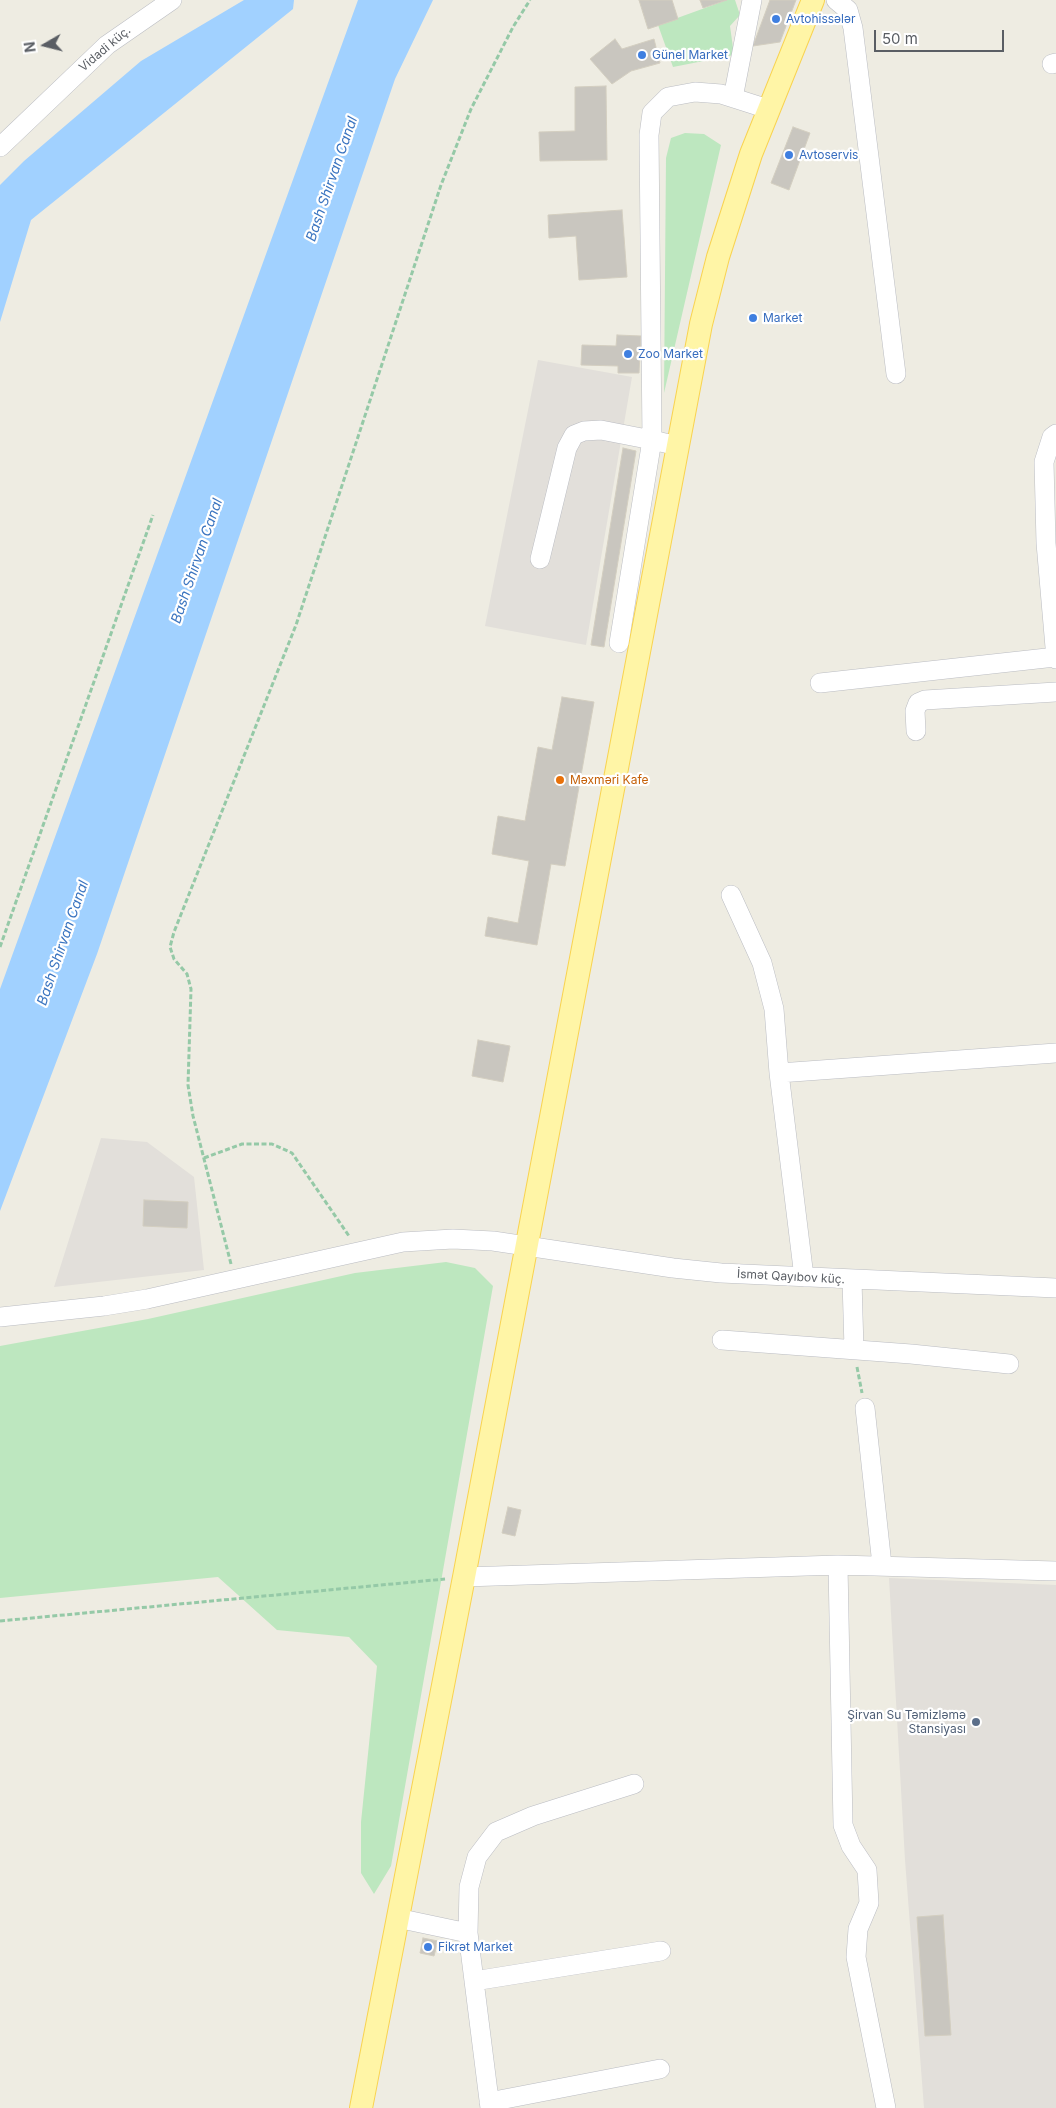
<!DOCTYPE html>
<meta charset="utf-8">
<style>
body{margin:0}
#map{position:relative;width:1056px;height:2108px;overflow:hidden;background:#eeece2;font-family:Inter,sans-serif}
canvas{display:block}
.north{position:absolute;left:20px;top:20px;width:50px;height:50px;-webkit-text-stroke:4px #fff;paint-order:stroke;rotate:262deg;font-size:14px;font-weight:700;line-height:20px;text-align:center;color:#5a5e64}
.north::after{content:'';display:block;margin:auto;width:18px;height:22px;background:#5a5e64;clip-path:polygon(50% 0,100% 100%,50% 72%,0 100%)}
.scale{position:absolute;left:874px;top:30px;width:130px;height:22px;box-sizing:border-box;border:2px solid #5a5e64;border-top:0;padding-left:6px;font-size:15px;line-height:18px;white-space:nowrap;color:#5a5e64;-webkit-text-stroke:4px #fff;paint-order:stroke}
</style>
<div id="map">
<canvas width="1056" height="2108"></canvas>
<div class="north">N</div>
<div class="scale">50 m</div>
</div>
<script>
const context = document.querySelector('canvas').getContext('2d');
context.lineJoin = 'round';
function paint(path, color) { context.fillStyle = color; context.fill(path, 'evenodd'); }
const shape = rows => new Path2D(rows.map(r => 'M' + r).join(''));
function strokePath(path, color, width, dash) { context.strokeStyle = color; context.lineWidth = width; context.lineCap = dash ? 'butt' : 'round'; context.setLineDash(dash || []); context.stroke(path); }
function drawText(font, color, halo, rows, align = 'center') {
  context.font = font + ' Inter,sans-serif'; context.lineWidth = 4.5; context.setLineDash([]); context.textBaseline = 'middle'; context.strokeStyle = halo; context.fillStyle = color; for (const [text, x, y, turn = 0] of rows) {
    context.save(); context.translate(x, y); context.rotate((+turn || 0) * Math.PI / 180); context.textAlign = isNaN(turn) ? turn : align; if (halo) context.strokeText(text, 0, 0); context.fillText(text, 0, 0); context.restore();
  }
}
paint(shape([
 [538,360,632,377,586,645,485,626],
 [101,1138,147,1142,194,1177,204,1270,54,1287],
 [889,1578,1056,1585,1056,2108,924,2108,905,1860]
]), '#e2dfda');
paint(shape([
 [727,0,735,0,740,15,730,26,734,55,673,67,658,25],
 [685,133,704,134,721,145,664,393,666,158,671,138],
 [446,1262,475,1268,493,1286,391,1866,374,1894,361,1873,361,1822,377,1666,349,1637,277,1630,218,1577,0,1598,0,1346,148,1319,355,1273]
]), '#bde7bf');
paint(shape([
 [244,0,294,0,293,9,31,220,0,322,0,185,24,161,141,61],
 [358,0,433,0,395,79,97,954,0,1211,0,989]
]), '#a1d1ff');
const building = shape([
 [639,0,672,0,678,19,648,29,639,0],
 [700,0,727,0,703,8,700,0],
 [770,0,796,0,780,42,753,46,770,0],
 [615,39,622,49,654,39,660,63,631,71,612,84,590,59,615,39],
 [606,86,607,160,540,161,539,132,575,131,575,87,606,86],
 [793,127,810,133,789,190,771,183,793,127],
 [622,210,627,277,579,280,576,236,549,238,548,215,622,210],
 [617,335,641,336,639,373,618,373,618,366,581,365,582,345,616,346,617,335],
 [623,448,636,451,604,647,591,645,623,448],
 [562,697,594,702,565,866,551,864,537,945,485,936,488,917,518,923,529,861,492,854,498,816,525,821,538,747,552,750,562,697],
 [478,1040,510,1046,503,1082,472,1076,478,1040],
 [144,1200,188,1202,187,1228,143,1226,144,1200],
 [508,1507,521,1510,515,1536,502,1533,508,1507],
 [943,1915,951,2035,925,2036,917,1917,943,1915],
 [423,1938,438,1941,434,1956,420,1953,423,1938]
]);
paint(building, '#c9c6bf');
strokePath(building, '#d3cec0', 1);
const minor = shape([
 [836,0,848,10,853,28,896,374],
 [1052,64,1056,63],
 [733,98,752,0],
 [0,147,107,45,172,0],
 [1056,434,1052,437,1044,462,1046,543,1056,659],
 [678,446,652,440,649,135,652,113,668,97,695,92,721,94,768,109],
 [540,559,567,448,574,435,584,431,601,430,652,440,619,643],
 [820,683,1056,657],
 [916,731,915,711,918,703,925,700,1056,692],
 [731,895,762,963,774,1009,779,1073,804,1277],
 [779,1073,1056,1053],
 [852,1280,854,1349],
 [0,1317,104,1306,147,1299,403,1242,453,1239,493,1241,673,1268,721,1273,1056,1288],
 [722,1340,911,1354,1009,1364],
 [865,1408,882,1565],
 [838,1565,843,1825,851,1846,867,1870,869,1903,858,1929,856,1957,886,2108],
 [464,1577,838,1565,1056,1571],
 [397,1918,468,1933],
 [474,1981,661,1951],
 [489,2102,660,2069],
 [490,2108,468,1933,469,1887,477,1857,496,1832,533,1816,634,1784]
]);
const major = shape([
 [361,2108,464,1577,701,324,718,257,751,154,813,0]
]);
strokePath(minor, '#babcc2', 20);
strokePath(major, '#f9d350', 24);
strokePath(shape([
 [0,947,153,515],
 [204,1158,242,1144,272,1144,292,1153,349,1236],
 [231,1264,193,1116,188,1085,191,989,187,974,174,959,170,947,174,932,296,625,441,185,471,109,513,27,530,0],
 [857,1367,862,1393],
 [0,1621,445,1579]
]), '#95c9a7', 3, [5, 2.5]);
strokePath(minor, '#fff', 19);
strokePath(major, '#fff5a6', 22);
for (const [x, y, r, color] of [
 [776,19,5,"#3f7fe0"],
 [642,55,5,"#3f7fe0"],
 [789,155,5,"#3f7fe0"],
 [753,318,5,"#3f7fe0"],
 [628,354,5,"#3f7fe0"],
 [560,780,5,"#e8710a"],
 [976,1722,5,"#5c6f8a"],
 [428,1947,5,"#3f7fe0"]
]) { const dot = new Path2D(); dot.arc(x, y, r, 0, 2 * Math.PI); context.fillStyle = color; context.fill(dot); strokePath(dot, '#fff', 2); }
drawText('12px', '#366cbe', '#fff', [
 ["Avtohissələr",786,19],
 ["Günel Market",652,55],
 ["Avtoservis",799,155],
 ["Market",763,318],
 ["Zoo Market",638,354],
 ["Fikrət Market",438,1947]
], 'left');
drawText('12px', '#5a5e64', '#fff', [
 ["Vidadi küç.",105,49,-40],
 ["İsmət Qayıbov küç.",791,1277,3]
]);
drawText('12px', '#c56008', '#fff', [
 ["Məxməri Kafe",570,780]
], 'left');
drawText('12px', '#4e5e75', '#fff', [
 ["Şirvan Su Təmizləmə",966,1715],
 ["Stansiyası",966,1729]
], 'right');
drawText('italic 14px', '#3b75c0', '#fff', [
 ["Bash Shirvan Canal",332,179,-71],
 ["Bash Shirvan Canal",197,561,-71],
 ["Bash Shirvan Canal",63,943,-71]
]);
</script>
